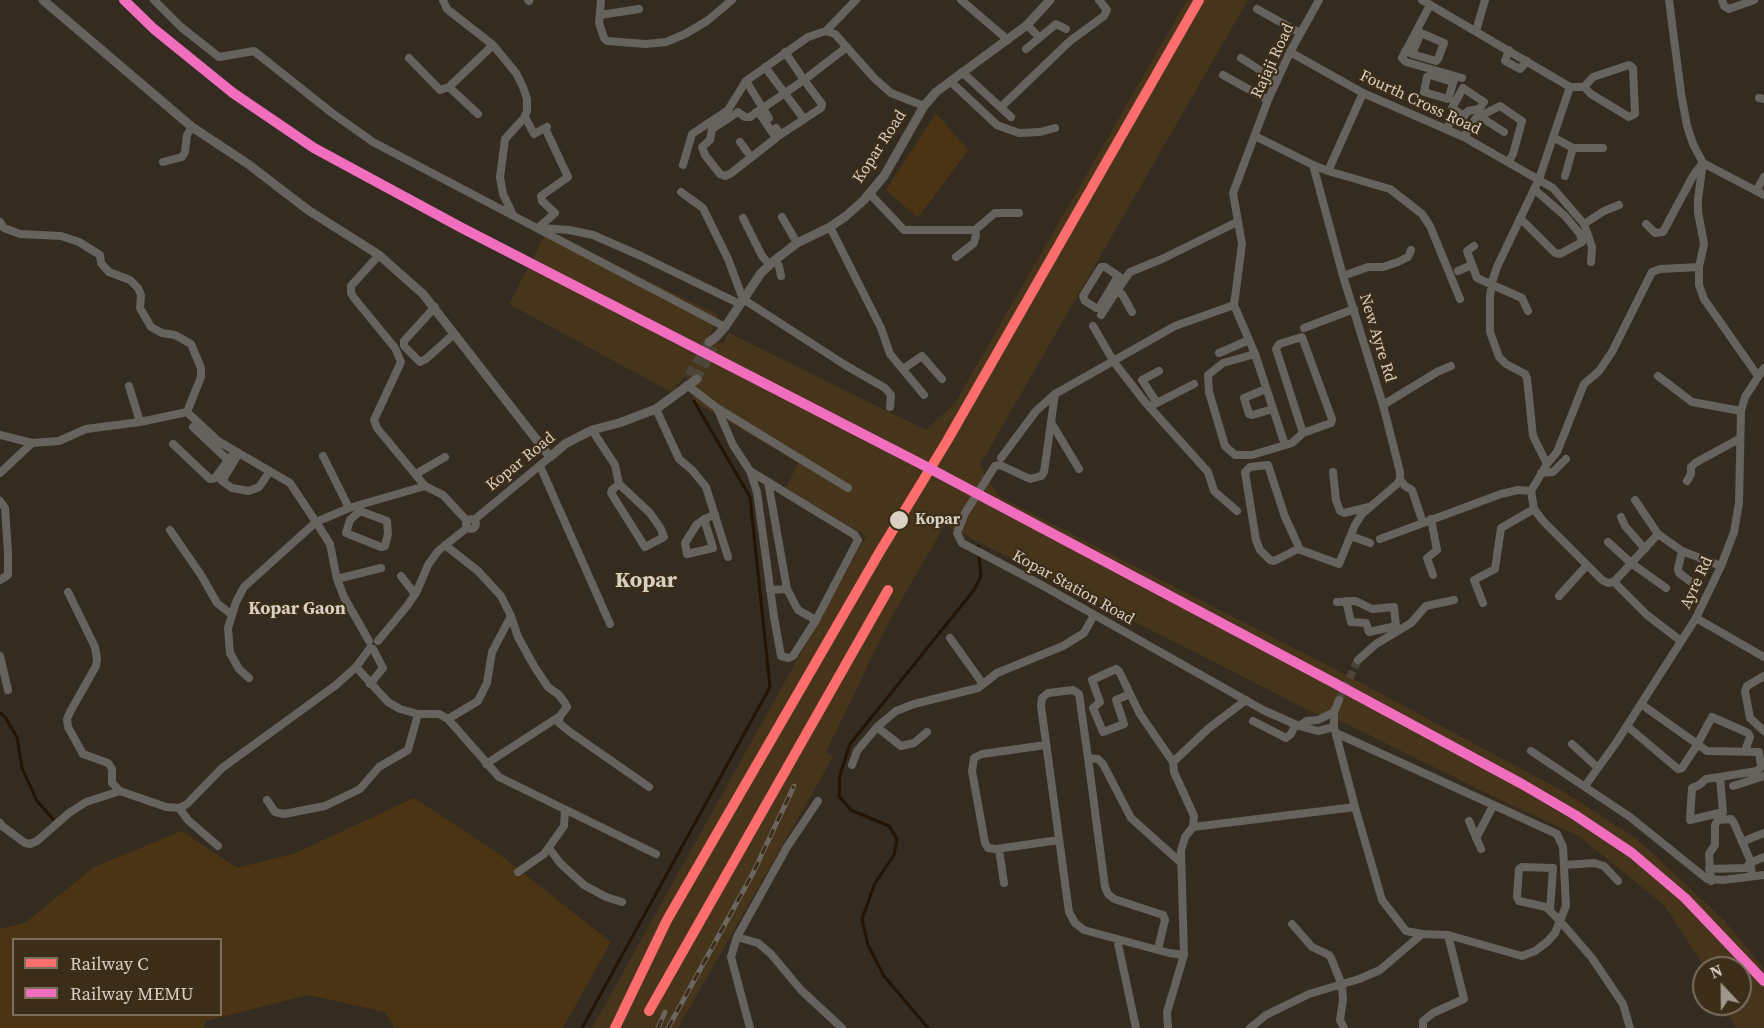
<!DOCTYPE html>
<style>
body{margin:0}
#map{position:relative;width:1764px;height:1028px;overflow:hidden;background:#342c20;font-family:"Source Serif 4",serif}
canvas{display:block}
.legend{position:absolute;left:12px;top:938px;width:210px;height:78px;box-sizing:border-box;background:#3c2d18;border:2px solid #7b6e5d;margin:0;padding:8px 10px;list-style:none;font-size:18px;color:#d9d0c4}
.legend li{display:flex;align-items:center;gap:12px;height:30px}
.legend b{width:30px;border:2px solid #7b6e5d}
.north{position:absolute;left:1692px;top:956px;width:60px;height:60px;box-sizing:border-box;background:#3c2d18;border:2px solid #7b6e5d;border-radius:50%;rotate:338deg;font-size:16px;font-weight:700;line-height:24px;text-align:center;color:#d9d0c4}
.north::after{content:'';display:block;margin:auto;width:21px;height:27px;background:#9f978b;clip-path:polygon(50% 0,100% 100%,50% 72%,0 100%)}
</style>
<div id="map">
<canvas width="1764" height="1028"></canvas>
<ul class="legend">
<li><b style="height:8px;background:#ff6d6d"></b>Railway C</li>
<li><b style="height:8px;background:#f16ebe"></b>Railway MEMU</li>
</ul>
<div class="north">N</div>
</div>
<script>
const context = document.querySelector('canvas').getContext('2d');
context.lineJoin = 'round';
function paint(path, color) { context.fillStyle = color; context.fill(path, 'evenodd'); }
const shape = rows => new Path2D(rows.map(r => 'M' + r).join(''));
function strokePath(path, color, width, dash) { context.strokeStyle = color; context.lineWidth = width; context.lineCap = dash ? 'butt' : 'round'; context.setLineDash(dash || []); context.stroke(path); }
function drawText(font, color, halo, rows, align = 'center') {
  context.font = font + ' "Source Serif 4",serif'; context.lineWidth = 4.5; context.setLineDash([]); context.textBaseline = 'middle'; context.strokeStyle = halo; context.fillStyle = color; for (const [text, x, y, turn = 0] of rows) {
    context.save(); context.translate(x, y); context.rotate((+turn || 0) * Math.PI / 180); context.textAlign = isNaN(turn) ? turn : align; if (halo) context.strokeText(text, 0, 0); context.fillText(text, 0, 0); context.restore();
  }
}
paint(shape([
 [1187,0,1248,0,980,465,998,496,1333,668,1559,789,1636,838,1724,920,1764,969,1764,1028,1736,1028,1723,1004,1740,1004,1740,968,1705,968,1665,906,1580,837,1496,798,1347,724,1314,713,945,525,892,616,826,752,833,757,678,1028,592,1028,866,536,786,488,798,463,693,401,694,383,685,376,671,392,509,304,547,231,718,315,709,338,715,342,723,343,729,333,926,430,955,403]
]), '#46341b');
paint(shape([
 [936,113,968,150,918,218,886,190],
 [414,798,495,851,611,942,563,1028,394,1028,385,1012,308,995,206,1021,204,1028,0,1028,0,929,25,923,94,867,182,831,237,868,293,854],
 [14,940,220,940,220,1014,14,1014]
]), '#4a3414');
strokePath(shape([
 [0,713,5,717,17,737,22,768,37,801,53,819],
 [582,1028,770,687,750,497,694,401],
 [928,1028,884,976,868,945,862,919,875,883,894,855,897,839,889,826,851,810,839,796,840,775,850,744,974,590,981,576,978,546]
]), '#231403', 3);
strokePath(shape([
 [1339,700,1358,660]
]), '#4d4539', 8, [8, 4]);
strokePath(shape([
 [689,375,709,342],
 [697,379,715,345]
]), '#4d4539', 9, [9, 4.5]);
strokePath(shape([
 [154,0,181,27,219,57,254,51,332,113,373,142,725,327],
 [443,0,447,9,493,45,516,73,523,87,527,99,527,111,524,118,505,139,500,177,503,194,513,215],
 [528,0,529,1],
 [601,0,599,23,604,38,607,41,646,44,666,42,685,34,707,21,732,0],
 [961,0,1008,40],
 [1422,0,1570,87,1539,179,1497,267,1492,282,1490,297,1490,332,1499,357,1506,364,1525,374,1527,378,1533,436,1547,464],
 [1669,0,1681,93,1687,126,1693,144,1703,163,1764,195],
 [1722,0,1724,6,1729,9,1754,0],
 [1430,5,1402,58,1406,62,1462,78],
 [1257,9,1300,33],
 [600,15,639,9],
 [1027,25,1039,37],
 [826,31,856,0],
 [1476,31,1485,0],
 [1026,49,1056,24,1066,29],
 [1509,50,1505,61,1520,69,1527,61],
 [1405,51,1408,52,1412,54,1436,61,1438,59,1444,43,1421,33,1412,54],
 [785,52,804,80,847,47],
 [1290,52,1363,93,1464,137,1553,188,1584,224,1592,247,1591,262],
 [409,58,440,90,449,87,493,45],
 [1241,58,1277,81],
 [765,67,804,119],
 [962,72,1011,117],
 [1223,75,1268,100],
 [746,81,769,118],
 [950,81,997,125,1005,128,1019,133,1040,132,1055,128],
 [1453,82,1430,75,1427,77,1424,92,1448,99,1449,97,1455,76],
 [449,87,478,114],
 [1570,87,1584,87,1593,77,1629,65,1633,68,1635,114,1629,117,1591,94,1584,87],
 [1463,88,1484,102,1479,109,1468,111,1464,116,1452,108,1463,88],
 [1759,98,1764,99],
 [1001,107,1070,41,1104,16,1107,10,1099,0],
 [763,108,804,80,822,104,821,108,780,135,776,128],
 [719,116,723,122,712,129,710,140,702,147,705,155,720,174,725,176,730,174,776,138,758,111,750,117,745,117,738,112,723,122],
 [1479,116,1504,132],
 [525,117,534,134,547,127],
 [1446,129,1457,113],
 [1255,136,1313,165,1343,276,1383,405,1400,472,1400,479,1397,484,1362,514,1355,525,1339,564,1298,549],
 [1464,137,1476,118,1500,106,1522,121,1513,154,1509,161],
 [1553,137,1573,148,1603,148],
 [740,142,751,157],
 [163,162,182,157,185,152,187,135,192,127],
 [1703,163,1698,199,1698,212,1704,244,1699,267,1699,285,1704,299,1758,376],
 [683,165,692,134,728,110,746,81,808,37,826,31,835,34,875,79,891,93,924,106],
 [1313,165,1328,171,1363,93],
 [1328,171,1390,189,1422,214,1430,226,1460,299],
 [1565,176,1573,148],
 [1756,191,1764,177],
 [681,192,703,208,728,259,743,299,845,365,885,388,891,395,890,407],
 [869,193,904,230,975,230,976,235,974,243,956,257],
 [782,217,797,243],
 [743,218,762,256,770,265],
 [1520,218,1555,253,1560,254,1582,242,1580,234,1565,216,1534,189],
 [0,222,4,228,20,234,61,236,79,242,100,255,101,263,109,272,130,280,138,288,141,295,140,308,151,327,162,333,175,335,191,344,201,368,201,377,187,412],
 [1584,224,1604,211,1619,205],
 [1646,224,1655,233,1663,232,1693,176,1702,164],
 [830,227,881,328,890,354,924,395],
 [538,228,555,213,542,201,541,196,568,177,545,128],
 [542,228,569,230,593,235,641,256,740,304],
 [975,230,995,213,1019,213],
 [1474,246,1467,251,1477,278,1522,298,1528,311],
 [379,255,351,286,351,293,354,298,395,348,401,362,374,420,377,428,425,486],
 [775,260,779,266,781,276],
 [1699,267,1660,269,1652,272,1612,352,1599,371,1584,384,1557,452,1547,464,1531,491,1534,509,1543,521,1602,580,1608,583,1614,582,1658,534,1682,551,1721,566],
 [1458,271,1472,265],
 [1118,276,1099,308,1096,308,1085,301,1083,296,1101,267,1105,267,1123,279],
 [1343,276,1368,267,1383,267,1398,262,1408,257,1411,250],
 [1116,292,1130,272,1162,259,1237,222],
 [435,307,404,341,404,346,420,362,426,359,454,334],
 [1101,315,1116,292,1122,294,1132,312],
 [1093,326,1114,362,1145,402,1208,472,1214,491,1237,511],
 [1304,328,1354,309],
 [1219,353,1249,340],
 [1255,354,1223,363,1208,375,1209,392,1225,446,1235,455,1252,455,1292,443,1303,433,1276,349,1279,344,1302,337,1332,419,1331,423,1303,433],
 [903,369,922,356,942,379],
 [1658,376,1692,402,1741,411],
 [687,385,717,408,848,488],
 [129,386,140,422],
 [1266,389,1244,398,1249,414,1252,415,1273,409],
 [1055,394,1044,472,1041,476,1030,479,1000,465,995,466,965,513,957,533,962,543,1038,583,1263,710,1299,726,1318,731,1334,727],
 [1157,403,1142,380,1159,371],
 [1383,405,1437,372,1451,366],
 [1149,407,1194,384],
 [717,408,733,445,750,471,757,492,774,617,781,656,789,658,793,656,816,620],
 [656,409,679,459,692,470,706,487,728,557],
 [1052,424,1079,469],
 [193,427,228,460],
 [592,430,615,465,619,484,650,513,661,529,664,537,645,547,611,493,612,490,619,484],
 [0,435,32,443,59,441,86,429,140,422,187,412,218,441,290,483,316,522,349,508,425,486,443,495,467,521],
 [173,444,210,479,215,478,235,451],
 [1285,445,1255,354,1234,305,1242,244,1233,193,1268,100,1290,52,1319,0],
 [323,456,349,508],
 [236,458,222,481,232,488,249,491,259,487,270,471],
 [1001,458,1036,411,1055,394,1175,326,1234,305],
 [1268,465,1285,517,1298,545,1298,549,1274,561,1270,560,1260,550,1256,540,1245,472,1250,467,1268,465],
 [540,466,610,624],
 [750,471,855,535,858,540,816,620,798,610,787,589,770,590],
 [1333,472,1336,500,1340,511,1344,513,1369,507],
 [0,473,32,443],
 [1541,473,1553,472,1566,459],
 [416,474,445,457],
 [1400,479,1405,486,1412,490,1421,517],
 [1687,481,1691,474,1691,467,1695,463,1739,439],
 [768,482,787,589],
 [1635,500,1658,534],
 [0,501,5,508,8,553,8,575,0,580],
 [360,511,387,521,388,534,385,546,381,547,346,533,350,520,360,511],
 [1621,517,1625,526,1645,549],
 [704,519,713,548,687,554,685,543,697,524,699,523,704,519,707,518,715,514],
 [1431,519,1437,550,1427,558,1433,575],
 '466 524a5 5 0 1 1 10 0a5 5 0 1 1-10 0Z',
 [474,520,550,457],
 [170,530,201,575,217,603,232,615],
 [1351,536,1370,543],
 [1380,539,1501,494,1518,490,1531,491],
 [1608,542,1631,563,1666,588],
 [445,545,478,571,501,596,511,616,492,652,487,683,478,701,448,719,499,777,656,854],
 [1682,551,1678,569,1679,573,1695,585],
 [401,576,415,594],
 [337,579,381,568],
 [1614,582,1647,615,1681,641],
 [68,592,95,647,97,659,96,666,70,712,67,719,68,727,83,754,108,763,112,769,112,783,120,791,166,807,179,808,187,804,222,768,336,685,356,667,370,648],
 [1559,596,1587,565],
 [1337,602,1355,601,1358,602,1372,609,1394,607,1396,626,1369,632,1366,623,1351,622,1346,601],
 [1483,603,1474,580,1495,569,1501,528,1534,509],
 [511,616,518,637,534,666,548,687,559,695,565,703,567,707,560,716,559,723,570,732,649,787],
 [1696,618,1764,657],
 [950,638,983,684],
 [378,641,407,606,416,593,428,565,438,551,468,527],
 [0,656,8,690],
 [1358,660,1376,644,1411,623,1426,606,1454,600],
 [356,667,388,702,400,709,418,714,439,714,448,719],
 [1116,669,1119,671,1130,694,1116,700,1124,724,1103,732,1093,708,1100,702,1092,680,1116,669],
 [1764,676,1747,686,1745,691,1750,718,1764,731],
 [249,678,239,669,230,653,228,628,236,602,244,587,316,522,330,544,337,579,344,597,369,641],
 [370,684,383,668,373,649],
 [1130,694,1140,714,1173,762],
 [1641,704,1707,751,1759,752,1761,767,1757,771,1720,777,1723,812,1690,820,1692,788,1699,785,1706,779,1720,777],
 [1253,721,1286,738,1291,734,1295,725],
 [1299,726,1307,721,1318,720,1334,712],
 [1627,726,1678,769,1682,768,1697,745,1712,717,1748,733,1750,737,1745,751],
 [877,727,901,746,914,743,927,732],
 [1336,733,1557,834,1563,847,1566,906,1555,933,1547,942,1535,951,1522,956,1448,935,1422,934,1406,931,1382,900,1355,807,1334,727,1334,712,1339,700],
 [1572,744,1598,768],
 [1046,745,982,754,974,758,972,771,985,843,988,848,996,849,1059,840],
 [1531,751,1630,817,1707,879,1723,880,1764,875],
 [1088,758,1105,887,1108,894,1114,899,1163,915,1165,920,1158,949],
 [486,764,560,716],
 [852,765,857,751,877,727,896,711,914,704,978,688,997,673,1063,646,1084,633,1094,615],
 [1585,786,1616,743,1696,618,1721,566,1734,532,1739,503,1741,411,1745,397,1764,368],
 [1733,786,1764,776],
 [267,800,275,812,284,814,325,806,360,789,379,767,408,750,418,714],
 [179,808,188,820,218,846],
 [1469,821,1481,849],
 [0,823,2,826,25,843,30,844,37,841,69,813,86,802,120,791],
 [1193,827,1355,807],
 [1476,838,1493,806],
 [1742,842,1764,833],
 [549,848,560,863,584,885,606,897,622,902],
 [999,849,1004,883],
 [1179,861,1131,818,1103,764,1098,759,1088,758,1079,694,1073,690,1048,693,1042,698,1041,706,1069,912,1075,923,1084,930,1169,953,1184,955],
 [1564,865,1594,863,1604,866,1618,881],
 [1709,869,1746,868,1750,863,1764,857],
 [518,872,544,854,564,826,565,810],
 [1711,881,1709,854,1715,845,1715,825,1718,820,1731,819,1734,823,1750,860,1752,876],
 [1550,910,1553,868,1522,867,1519,869,1517,897,1519,901,1546,907,1560,921,1592,958,1623,1004,1630,1028],
 [1292,924,1312,947,1329,955,1331,958,1342,985,1343,1000,1340,1020,1344,1028],
 [737,937,787,847,818,801],
 [1117,939,1136,1028],
 [750,1028,731,957,737,937,758,943,771,954,801,990,842,1028],
 [1168,1028,1167,1012,1184,955,1181,851,1185,837,1193,827,1194,816,1174,772,1173,762,1209,728,1246,700],
 [1250,1028,1266,1015,1309,994,1359,979,1380,970,1422,934],
 [1423,1028,1423,1021,1433,1013,1464,999,1448,935]
]), '#66625e', 8);
strokePath(shape([
 [43,0,192,127,248,164,308,210,379,255,423,294,550,457,565,444,592,430,619,423,656,409,697,379],
 [709,342,716,337,725,327,761,273,775,260,797,243,830,227,846,216,864,200,884,176,924,106,936,92,1027,25,1050,0]
]), '#66625e', 9);
const rail = shape([
 [658,1028,665,1012],
 [668,1028,753,873,794,786]
]);
strokePath(rail, '#6b6660', 5);
strokePath(rail, '#3c2d18', 3, [9]);
strokePath(shape([
 [649,1011,888,590],
 [615,1028,667,920,879,553,947,441,1199,0]
]), '#ff6d6d', 10);
strokePath(shape([
 [124,0,154,29,233,93,314,148,462,228,925,466,1338,685,1522,784,1575,815,1632,853,1685,898,1764,981]
]), '#f16ebe', 10);
for (const [x, y, r, color] of [
 [899,520,10,"#d9d0c4"]
]) { const dot = new Path2D(); dot.arc(x, y, r, 0, 2 * Math.PI); context.fillStyle = color; context.fill(dot); strokePath(dot, '#3c2d18', 2); }
drawText('16px', '#d9d0c4', '#3c2d18', [
 ["Rajaji Road",1273,61,-65],
 ["Fourth Cross Road",1420,103,25],
 ["Kopar Road",880,147,-57],
 ["New Ayre Rd",1377,338,73],
 ["Kopar Road",521,462,-39],
 ["Ayre Rd",1697,583,-65],
 ["Kopar Station Road",1073,588,29]
]);
drawText('bold 16px', '#d9d0c4', '#3c2d18', [
 ["Kopar",915,520]
], 'left');
drawText('bold 18px', '#d9d0c4', '#3c2d18', [
 ["Kopar Gaon",297,609]
]);
drawText('bold 22px', '#d9d0c4', '#3c2d18', [
 ["Kopar",646,581]
]);
</script>
